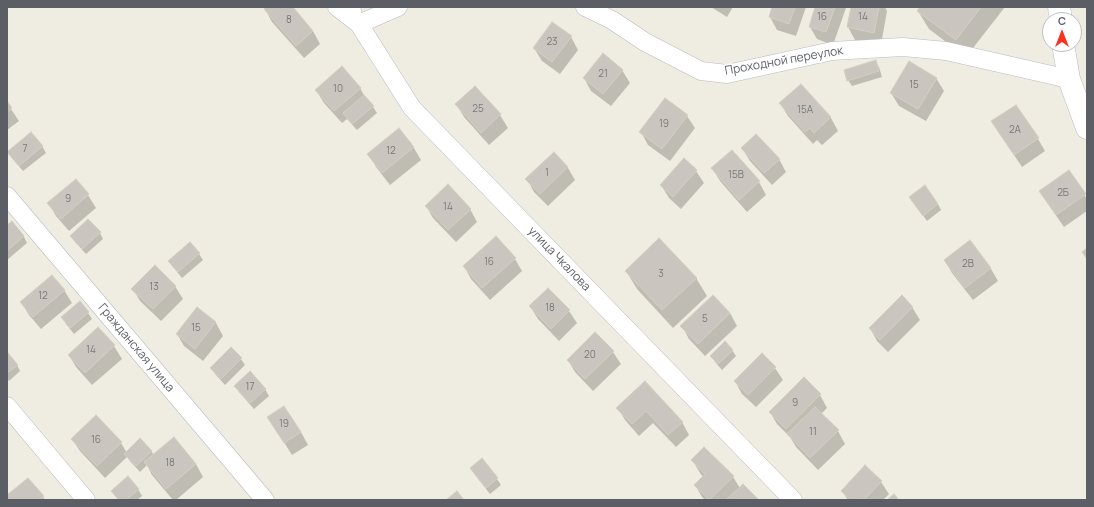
<!DOCTYPE html>
<meta charset="utf-8">
<style>
body{margin:0}
#map{position:relative;width:1094px;height:507px;overflow:hidden;background:#efece2;font-family:Manrope,sans-serif}
canvas{display:block}
.frame{position:absolute;inset:0;border:8px solid #5b5f65;pointer-events:none}
.north{position:absolute;left:1042px;top:12px;width:40px;height:40px;box-sizing:border-box;background:#fff;border:1px solid #bdbfc1;border-radius:50%;rotate:0deg;font-size:11px;font-weight:700;line-height:16px;text-align:center;color:#5b5f65}
.north::after{content:'';display:block;margin:auto;width:14px;height:18px;background:#f63421;clip-path:polygon(50% 0,100% 100%,50% 72%,0 100%)}
</style>
<div id="map">
<canvas width="1094" height="507"></canvas>
<div class="frame"></div>
<div class="north">С</div>
</div>
<script>
const context = document.querySelector('canvas').getContext('2d');
context.lineJoin = 'round';
function paint(path, color) { context.fillStyle = color; context.fill(path, 'evenodd'); }
const shape = rows => new Path2D(rows.map(r => 'M' + r).join(''));
function strokePath(path, color, width, dash) { context.strokeStyle = color; context.lineWidth = width; context.lineCap = dash ? 'butt' : 'round'; context.setLineDash(dash || []); context.stroke(path); }
function drawText(font, color, halo, rows, align = 'center') {
  context.font = font + ' Manrope,sans-serif'; context.lineWidth = 3.5; context.setLineDash([]); context.textBaseline = 'middle'; context.strokeStyle = halo; context.fillStyle = color; for (const [text, x, y, turn = 0] of rows) {
    context.save(); context.translate(x, y); context.rotate((+turn || 0) * Math.PI / 180); context.textAlign = isNaN(turn) ? turn : align; if (halo) context.strokeText(text, 0, 0); context.fillText(text, 0, 0); context.restore();
  }
}
paint(shape([
 [268,7,292,7,313,31,320,44,304,58,272,22,265,9],
 [711,7,733,7,727,17],
 [774,7,806,7,796,36,777,30,770,17],
 [816,7,845,7,846,8,833,45,817,39,810,27],
 [852,7,885,7,887,11,881,45,855,40,848,27],
 [921,7,1005,7,966,57,929,29,918,11],
 [571,37,578,50,560,74,542,61,534,48],
 [875,61,879,67,882,77,852,86,848,80],
 [622,70,630,83,611,106,591,91,584,78],
 [936,78,944,91,926,121,899,106,891,93],
 [801,85,831,118,838,131,822,145,817,140,813,144,788,116,780,103],
 [475,87,500,115,508,128,489,145,464,117,457,105],
 [360,88,366,99,373,107,377,113,357,130,347,119,342,123,324,103,316,90],
 [7,103,19,121,7,130],
 [687,116,695,128,670,161,648,145,641,132],
 [399,130,414,148,421,160,390,185,376,167,369,154],
 [1000,134,1038,139,1045,151,1022,167],
 [42,146,46,153,23,171,12,158,9,152],
 [742,148,779,159,786,172,772,185,750,161],
 [732,151,759,182,766,195,747,212,720,181,712,168],
 [554,153,568,168,575,180,548,206,534,192,527,179],
 [696,171,704,183,681,209,669,198,661,185],
 [1068,172,1087,199,1087,211,1064,227,1048,204,1041,191],
 [76,181,88,195,96,208,69,231,56,216,49,204],
 [910,197,938,204,941,210,927,221],
 [426,206,470,209,477,222,456,242,433,218],
 [12,223,24,237,27,243,7,260,7,226],
 [100,233,103,239,86,254,75,242,71,236],
 [970,241,991,269,998,281,973,300,952,273,945,261],
 [190,243,199,254,203,260,182,278,173,267,169,261],
 [515,259,522,271,490,300,471,279,464,266],
 [626,271,696,278,707,296,673,328,637,289],
 [175,286,183,299,161,321,140,301,133,289],
 [548,289,569,311,577,323,559,341,538,319,530,306],
 [64,290,72,303,41,329,29,315,21,302],
 [713,296,730,313,737,326,705,356,689,339,682,326],
 [80,303,88,313,92,319,74,334,66,324,62,317],
 [912,307,920,320,888,352,877,341,870,328],
 [197,309,216,323,223,336,203,361,184,346,177,334],
 [98,328,114,346,122,359,92,385,76,367,69,355],
 [595,333,613,352,621,364,593,391,575,372,568,360],
 [231,349,241,359,245,365,225,385,215,374,212,368],
 [732,350,736,356,722,370,715,362,711,356],
 [7,355,17,365,20,371,9,381,7,378],
 [762,355,775,368,783,380,756,407,742,394,735,381],
 [804,379,820,395,827,408,821,414,838,431,845,444,818,470,796,447,790,437,777,424,770,412],
 [645,382,682,422,689,435,676,447,653,423,639,436,625,420,618,408],
 [236,386,265,389,269,396,254,409,239,392],
 [96,417,121,443,127,453,151,451,154,455,174,438,196,464,203,477,176,500,173,500,152,475,147,465,140,472,129,460,127,457,105,478,80,451,72,439],
 [268,417,301,432,308,445,292,455],
 [482,460,497,479,501,485,490,494,475,475,471,469],
 [693,461,733,477,740,488,758,500,705,500,702,497,695,485,703,477,700,473],
 [865,466,881,482,889,494,883,500,848,500,842,491],
 [138,489,142,496,137,500,118,500,113,492],
 [43,497,45,500,9,500]
]), '#0003');
const building = shape([
 [266,7,293,7,313,31,296,46,264,9,266,7],
 [772,7,795,7,789,24,769,17,772,7],
 [815,7,835,7,826,32,809,27,815,7],
 [851,7,879,7,874,33,847,27,851,7],
 [920,7,981,7,956,40,917,11,920,7],
 [552,22,572,36,552,62,533,48,552,22],
 [603,53,623,70,603,94,583,78,603,53],
 [876,60,879,71,847,81,844,70,876,60],
 [909,61,937,78,918,109,890,93,909,61],
 [342,66,361,88,334,111,315,90,342,66],
 [801,84,831,117,814,133,810,128,805,132,779,103,801,84],
 [475,86,501,114,481,133,455,104,475,86],
 [364,95,374,106,352,124,343,113,364,95],
 [665,98,688,115,662,149,639,132,665,98],
 [7,101,12,108,7,112,7,101],
 [1016,105,1039,138,1014,155,991,121,1016,105],
 [399,128,414,147,382,173,367,154,399,128],
 [31,132,43,146,19,166,7,152,31,132],
 [756,134,780,159,764,173,741,148,756,134],
 [732,150,760,181,739,200,711,168,732,150],
 [554,152,568,167,540,194,525,179,554,152],
 [684,158,697,170,673,197,660,185,684,158],
 [1069,170,1086,194,1056,215,1039,191,1069,170],
 [76,179,89,194,61,219,47,203,76,179],
 [448,184,471,209,448,230,425,206,448,184],
 [925,185,938,204,923,216,909,197,925,185],
 [88,219,101,232,82,249,70,236,88,219],
 [12,221,24,236,7,251,7,225,12,221],
 [496,236,516,258,482,288,463,266,496,236],
 [659,238,697,278,662,310,625,271,659,238],
 [970,240,991,268,965,288,944,260,970,240],
 [190,242,200,253,178,272,168,261,190,242],
 [1087,248,1087,259,1082,252,1087,248],
 [155,265,176,286,153,309,131,289,155,265],
 [52,275,65,290,33,317,20,302,52,275],
 [548,288,570,310,551,329,529,306,548,288],
 [713,295,730,313,698,344,680,326,713,295],
 [902,295,913,307,880,340,869,328,902,295],
 [80,301,89,312,70,328,61,317,80,301],
 [197,307,216,322,195,349,176,334,197,307],
 [98,327,115,345,85,373,68,355,98,327],
 [595,332,614,351,585,379,567,360,595,332],
 [725,341,733,350,718,364,710,356,725,341],
 [231,347,242,358,221,379,210,368,231,347],
 [8,353,18,365,7,373,7,354,8,353],
 [762,353,776,367,748,395,734,381,762,353],
 [250,371,266,389,250,403,234,386,250,371],
 [804,377,821,394,786,429,769,412,804,377],
 [645,381,683,422,668,435,646,411,632,424,616,408,645,381],
 [284,406,301,432,284,443,267,417,284,406],
 [815,407,839,430,810,458,787,434,815,407],
 [96,415,122,442,97,466,71,439,96,415],
 [174,437,196,464,166,489,144,462,174,437],
 [140,438,152,451,136,466,124,454,140,438],
 [704,447,734,476,709,500,694,485,705,474,691,460,704,447],
 [482,458,498,478,486,488,470,468,482,458],
 [865,465,882,481,864,500,851,500,841,491,865,465],
 [128,476,139,489,126,500,119,500,111,491,128,476],
 [28,478,44,496,39,500,9,500,7,498,7,495,28,478],
 [743,484,759,500,726,500,743,484],
 [457,491,464,500,446,500,457,491],
 [894,494,899,500,887,500,894,494]
]);
paint(building, '#cac6bf');
strokePath(building, '#d4cec0', 1);
const service = shape([
 [356,7,358,23]
]);
const minor = shape([
 [337,7,359,24,412,108,793,500],
 [585,7,612,20,645,42,701,71,727,74,832,51,903,47,946,51,1069,79],
 [359,24,398,7],
 [7,196,265,500],
 [7,406,86,500]
]);
const secondary = shape([
 [1059,7,1061,20],
 [1063,44,1069,79,1087,128]
]);
strokePath(service, '#b8bbc0', 10);
strokePath(minor, '#b8bbc0', 19);
strokePath(secondary, '#b8bcc2', 23);
strokePath(service, '#fff', 9);
strokePath(minor, '#fff', 18);
strokePath(secondary, '#fff', 22);
drawText('10px', '#77797c', null, [
 ["16",822,17],
 ["14",863,17],
 ["8",289,20],
 ["23",552,42],
 ["21",603,74],
 ["15",914,85],
 ["10",338,89],
 ["25",478,109],
 ["15А",805,110],
 ["19",664,124],
 ["2А",1015,130],
 ["7",25,149],
 ["12",391,151],
 ["1",547,173],
 ["15В",736,175],
 ["2Б",1063,193],
 ["9",68,199],
 ["14",448,207],
 ["16",489,262],
 ["2В",968,264],
 ["3",661,274],
 ["13",154,287],
 ["12",43,296],
 ["18",550,308],
 ["5",705,319],
 ["15",196,328],
 ["14",91,350],
 ["20",590,355],
 ["17",250,387],
 ["9",795,403],
 ["19",284,424],
 ["11",813,432],
 ["16",96,440],
 ["18",170,463]
]);
drawText('12px', '#5b5f65', '#fff', [
 ["Проходной переулок",784,61,-10],
 ["улица Чкалова",559,259,46],
 ["Гражданская улица",136,348,50]
]);
</script>
